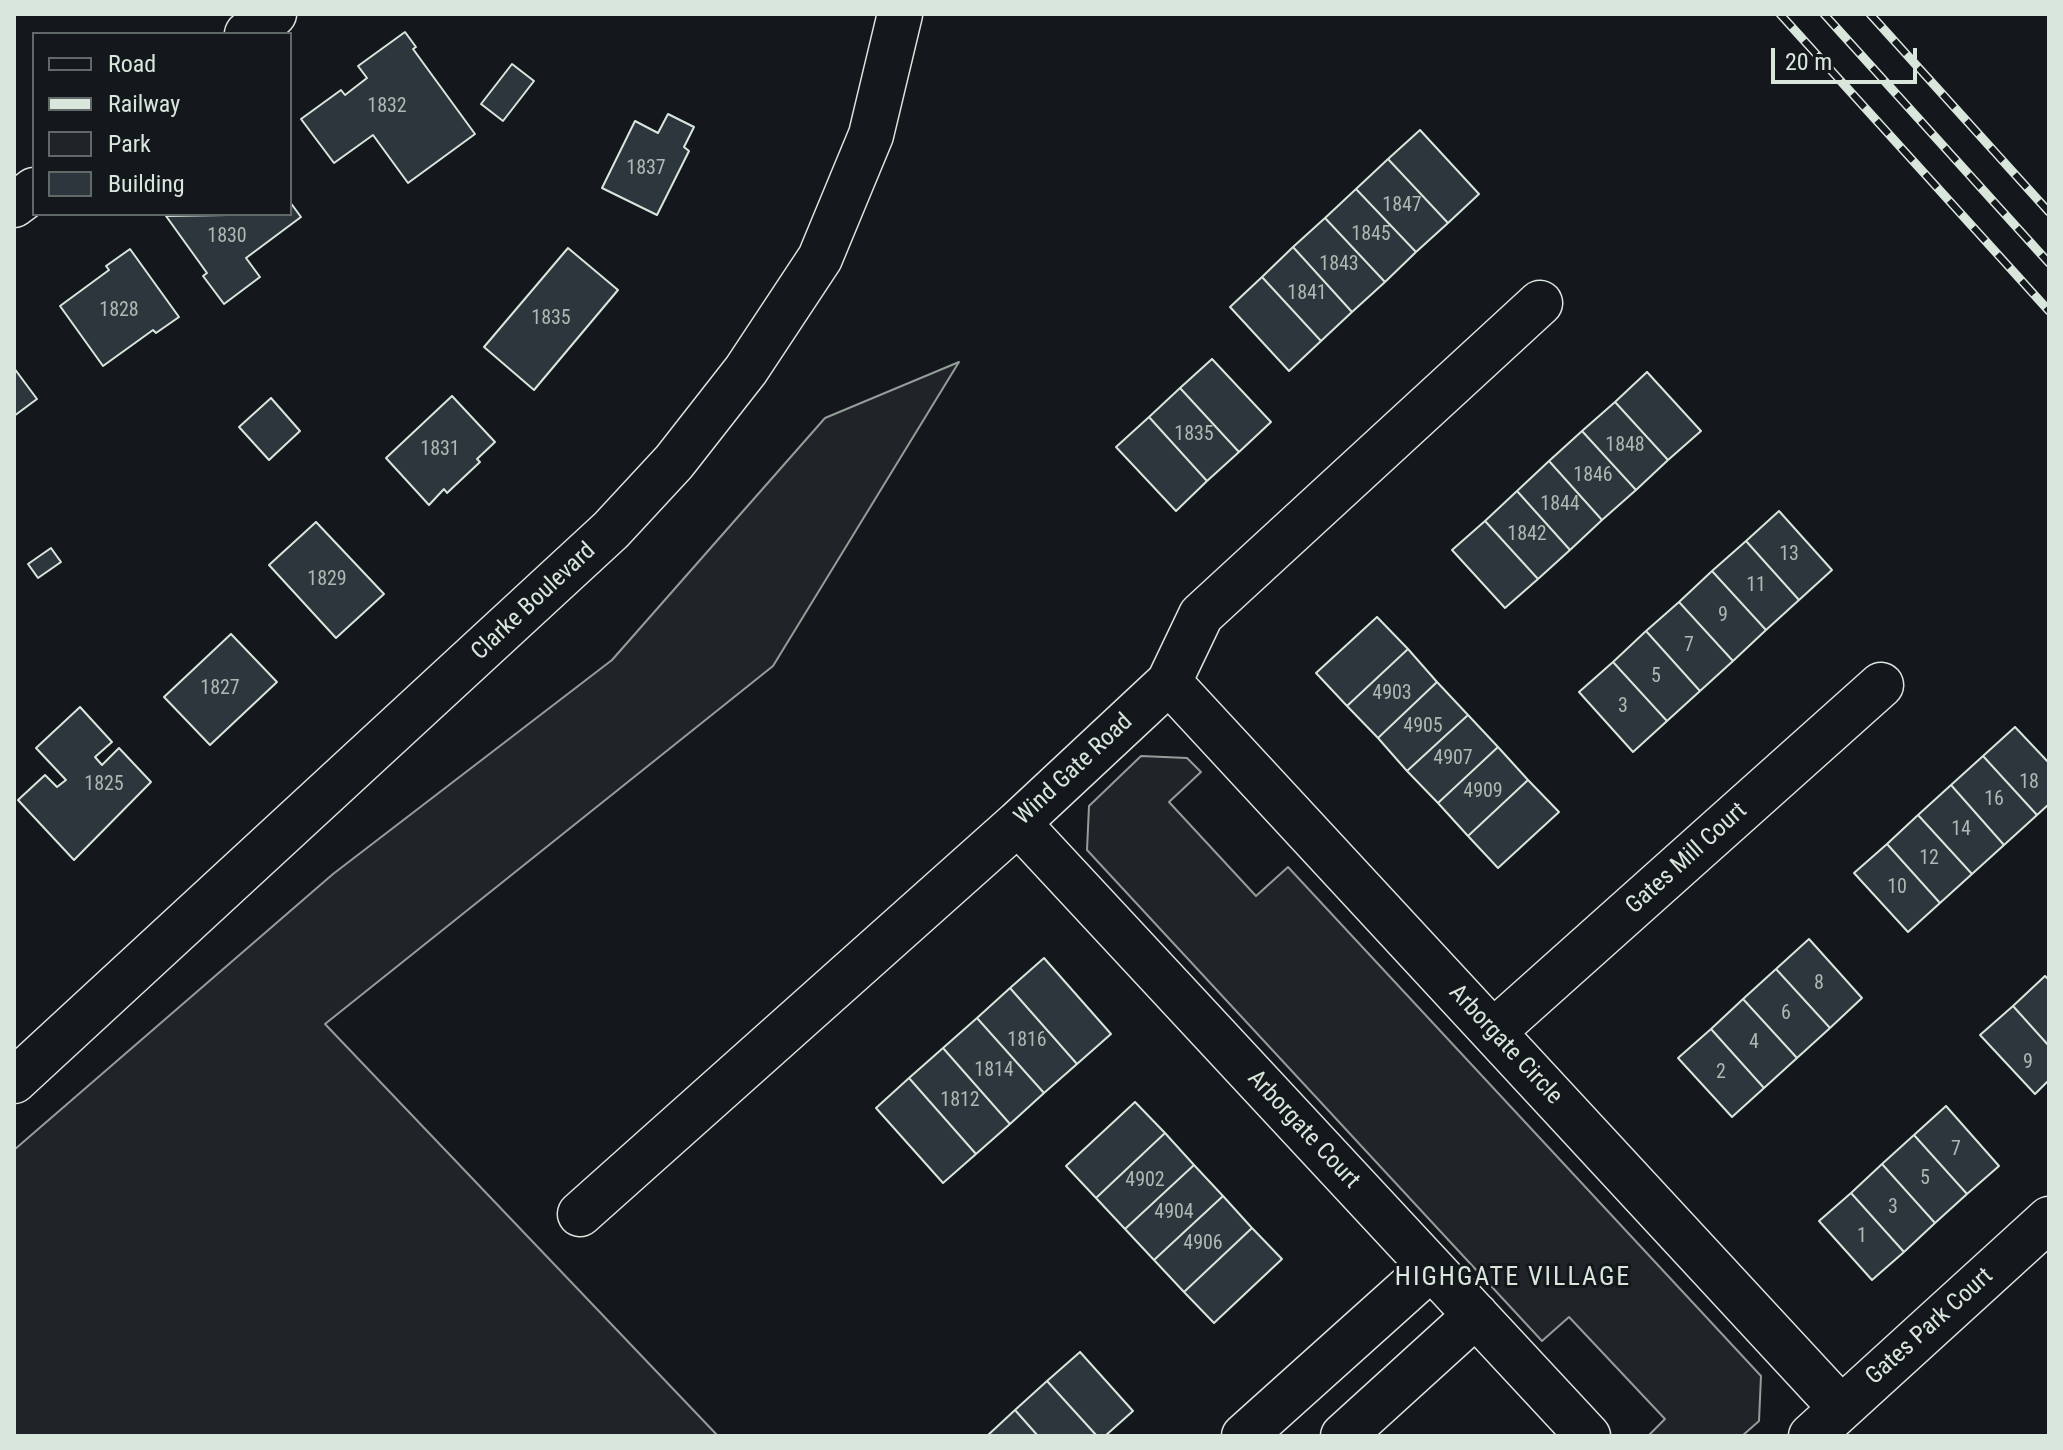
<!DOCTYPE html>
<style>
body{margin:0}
#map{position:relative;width:2063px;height:1450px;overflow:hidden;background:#14181c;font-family:"Roboto Condensed",sans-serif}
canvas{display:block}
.frame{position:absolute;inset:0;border:16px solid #d8e6dc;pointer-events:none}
.legend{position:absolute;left:32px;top:32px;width:260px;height:184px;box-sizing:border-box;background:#14181c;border:2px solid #626a69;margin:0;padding:10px 14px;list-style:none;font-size:24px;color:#d8e6dc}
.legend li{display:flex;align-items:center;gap:16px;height:40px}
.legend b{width:40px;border:2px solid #626a69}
.scale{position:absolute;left:1771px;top:48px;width:146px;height:36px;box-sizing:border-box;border:4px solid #d8e6dc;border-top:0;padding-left:10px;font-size:24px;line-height:28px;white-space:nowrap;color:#d8e6dc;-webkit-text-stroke:6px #14181c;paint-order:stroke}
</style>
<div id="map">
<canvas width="2063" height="1450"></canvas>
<div class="frame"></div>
<ul class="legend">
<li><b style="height:10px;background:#14181c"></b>Road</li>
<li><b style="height:10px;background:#d8e6dc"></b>Railway</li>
<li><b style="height:22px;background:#202428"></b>Park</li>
<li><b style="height:22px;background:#2c363c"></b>Building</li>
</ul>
<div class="scale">20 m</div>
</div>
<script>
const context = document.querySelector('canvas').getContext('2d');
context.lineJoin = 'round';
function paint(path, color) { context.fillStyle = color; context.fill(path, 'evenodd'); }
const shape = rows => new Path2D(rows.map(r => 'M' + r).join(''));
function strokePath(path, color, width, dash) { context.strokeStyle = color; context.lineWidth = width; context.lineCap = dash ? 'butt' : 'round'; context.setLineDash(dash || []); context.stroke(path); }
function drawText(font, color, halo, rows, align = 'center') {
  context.font = font + ' "Roboto Condensed",sans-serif'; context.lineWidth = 6; context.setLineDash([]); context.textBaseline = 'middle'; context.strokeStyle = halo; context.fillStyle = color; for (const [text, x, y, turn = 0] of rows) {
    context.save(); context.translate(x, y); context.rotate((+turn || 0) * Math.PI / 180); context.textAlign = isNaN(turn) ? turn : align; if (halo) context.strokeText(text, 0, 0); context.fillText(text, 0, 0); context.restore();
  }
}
const green = shape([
 [959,362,773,666,325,1024,718,1436,14,1436,14,1150,333,874,612,660,825,418,959,362],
 [1141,756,1187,758,1201,772,1169,802,1256,896,1288,867,1761,1376,1759,1421,1742,1436,1648,1436,1665,1419,1569,1317,1542,1341,1087,850,1089,806,1141,756]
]);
paint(green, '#202428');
strokePath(green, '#939e99', 2);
const building = shape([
 [405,32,416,47,413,49,475,134,408,183,373,135,334,163,301,119,341,90,345,95,367,78,358,66,405,32],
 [512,64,534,81,503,121,481,104,512,64],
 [668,114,694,127,684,147,689,151,657,215,602,188,635,121,658,133,668,114],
 [1420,130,1479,194,1448,223,1388,159,1420,130],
 [1388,159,1448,223,1416,252,1356,189,1388,159],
 [1356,189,1416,252,1385,282,1325,218,1356,189],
 [290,202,301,217,246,258,260,277,224,304,203,276,207,273,166,216,290,214,290,202],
 [1325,218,1385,282,1352,312,1293,247,1325,218],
 [1293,247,1352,312,1321,341,1262,277,1293,247],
 [568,248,618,290,534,390,484,347,568,248],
 [130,249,179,317,156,333,153,330,103,366,60,306,109,270,106,266,130,249],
 [1262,277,1321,341,1289,371,1230,307,1262,277],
 [1212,359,1271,422,1239,452,1180,388,1212,359],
 [14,368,37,399,14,416,14,368],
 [1647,372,1701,431,1668,460,1615,402,1647,372],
 [1180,388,1239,452,1207,481,1149,417,1180,388],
 [452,396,495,442,477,459,480,462,447,493,444,489,429,505,386,458,452,396],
 [271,398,300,431,269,460,239,427,271,398],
 [1615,402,1668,460,1636,490,1582,431,1615,402],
 [1149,417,1207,481,1176,511,1116,447,1149,417],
 [1582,431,1636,490,1602,520,1549,461,1582,431],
 [1549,461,1602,520,1570,550,1517,491,1549,461],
 [1517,491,1570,550,1538,579,1485,521,1517,491],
 [1779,511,1832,570,1799,600,1746,541,1779,511],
 [1485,521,1538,579,1505,608,1452,550,1485,521],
 [316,522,384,594,336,638,269,565,316,522],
 [1746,541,1799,600,1766,630,1712,571,1746,541],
 [51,548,61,562,38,578,28,564,51,548],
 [1712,571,1766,630,1733,661,1679,602,1712,571],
 [1679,602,1733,661,1700,691,1646,631,1679,602],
 [1377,617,1408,649,1347,706,1316,673,1377,617],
 [1646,631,1700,691,1667,721,1613,662,1646,631],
 [231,634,277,682,210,745,164,697,231,634],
 [1408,649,1437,682,1378,738,1347,706,1408,649],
 [1613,662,1667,721,1633,752,1579,692,1613,662],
 [1437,682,1468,715,1407,771,1378,738,1437,682],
 [80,707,112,742,95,757,102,765,119,748,151,782,74,860,18,800,45,775,57,787,66,780,36,748,80,707],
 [1468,715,1498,747,1438,803,1407,771,1468,715],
 [2015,727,2049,763,2049,804,2037,815,1983,756,2015,727],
 [1498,747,1528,780,1468,836,1438,803,1498,747],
 [1983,756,2037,815,2004,845,1951,785,1983,756],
 [1528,780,1559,812,1498,868,1468,836,1528,780],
 [1951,785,2004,845,1972,874,1918,815,1951,785],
 [1918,815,1972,874,1940,903,1887,844,1918,815],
 [1887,844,1940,903,1908,932,1854,873,1887,844],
 [1809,939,1862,998,1830,1028,1776,969,1809,939],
 [1044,958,1111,1034,1077,1064,1010,988,1044,958],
 [1776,969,1830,1028,1797,1058,1743,999,1776,969],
 [2045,976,2049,980,2049,1046,2013,1006,2045,976],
 [1010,988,1077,1064,1044,1093,977,1018,1010,988],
 [1743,999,1797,1058,1764,1088,1711,1029,1743,999],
 [2013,1006,2049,1046,2049,1080,2035,1094,1980,1035,2013,1006],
 [977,1018,1044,1093,1010,1124,943,1048,977,1018],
 [1711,1029,1764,1088,1732,1117,1678,1058,1711,1029],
 [943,1048,1010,1124,976,1154,909,1078,943,1048],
 [909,1078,976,1154,943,1183,876,1108,909,1078],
 [1135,1102,1165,1133,1096,1198,1066,1166,1135,1102],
 [1946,1106,1999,1166,1967,1194,1914,1135,1946,1106],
 [1165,1133,1194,1165,1125,1229,1096,1198,1165,1133],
 [1914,1135,1967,1194,1935,1223,1882,1164,1914,1135],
 [1882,1164,1935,1223,1904,1252,1851,1193,1882,1164],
 [1194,1165,1223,1196,1154,1260,1125,1229,1194,1165],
 [1851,1193,1904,1252,1872,1280,1819,1221,1851,1193],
 [1223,1196,1252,1228,1184,1292,1154,1260,1223,1196],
 [1252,1228,1282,1259,1214,1323,1184,1292,1252,1228],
 [1080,1352,1133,1411,1105,1436,1097,1436,1047,1381,1080,1352],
 [1047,1381,1097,1436,1038,1436,1015,1410,1047,1381],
 [1015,1410,1038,1436,987,1436,1015,1410]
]);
paint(building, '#2c363c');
strokePath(building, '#d8e6dc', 2);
const minor = shape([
 [247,34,274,14],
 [14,205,34,190],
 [1169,682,1841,1408],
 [1018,823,1588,1436],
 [1493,1032,1881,685],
 [14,1081,611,530,674,462,746,370,820,258,871,135,900,14],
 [580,1214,1018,823,1169,682,1201,615,1540,303],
 [1244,1436,1431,1268],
 [1343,1436,1476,1315],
 [1811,1436,2049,1219]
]);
strokePath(minor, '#d8e6dc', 47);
strokePath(minor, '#14181c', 44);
const rail = shape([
 [1780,14,2049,311],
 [1824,14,2049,263],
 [1870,14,2049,212]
]);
strokePath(rail, '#d8e6dc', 9);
strokePath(rail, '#14181c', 6, [18]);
drawText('20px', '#adbab4', null, [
 ["1832",387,107],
 ["1837",646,169],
 ["1847",1402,206],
 ["1845",1371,235],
 ["1830",227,237],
 ["1843",1339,265],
 ["1841",1307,294],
 ["1828",119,311],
 ["1835",551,319],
 ["1835",1194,435],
 ["1848",1625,446],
 ["1831",440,450],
 ["1846",1593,476],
 ["1844",1560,505],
 ["1842",1527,535],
 ["13",1789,555],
 ["1829",327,580],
 ["11",1756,586],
 ["9",1723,616],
 ["7",1689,646],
 ["5",1656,677],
 ["1827",220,689],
 ["4903",1392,694],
 ["3",1623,707],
 ["4905",1423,727],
 ["4907",1453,759],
 ["18",2029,783],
 ["1825",104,785],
 ["4909",1483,792],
 ["16",1994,800],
 ["14",1961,830],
 ["12",1929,859],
 ["10",1897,888],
 ["8",1819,984],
 ["6",1786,1014],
 ["1816",1027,1041],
 ["4",1754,1043],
 ["9",2028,1063],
 ["1814",994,1071],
 ["2",1721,1073],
 ["1812",960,1101],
 ["7",1956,1150],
 ["5",1925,1179],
 ["4902",1145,1181],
 ["3",1893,1208],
 ["4904",1174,1213],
 ["1",1862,1237],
 ["4906",1203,1244]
]);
drawText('24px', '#d8e6dc', '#14181c', [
 ["Clarke Boulevard",534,602,-43],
 ["Wind Gate Road",1074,770,-43],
 ["Gates Mill Court",1687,859,-42],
 ["Arborgate Circle",1505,1045,47],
 ["Arborgate Court",1303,1130,47],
 ["Gates Park Court",1930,1327,-42]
]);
context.letterSpacing = '2px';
drawText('26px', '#d8e6dc', '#14181c', [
 ["HIGHGATE VILLAGE",1513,1278]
]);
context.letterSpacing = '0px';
</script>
